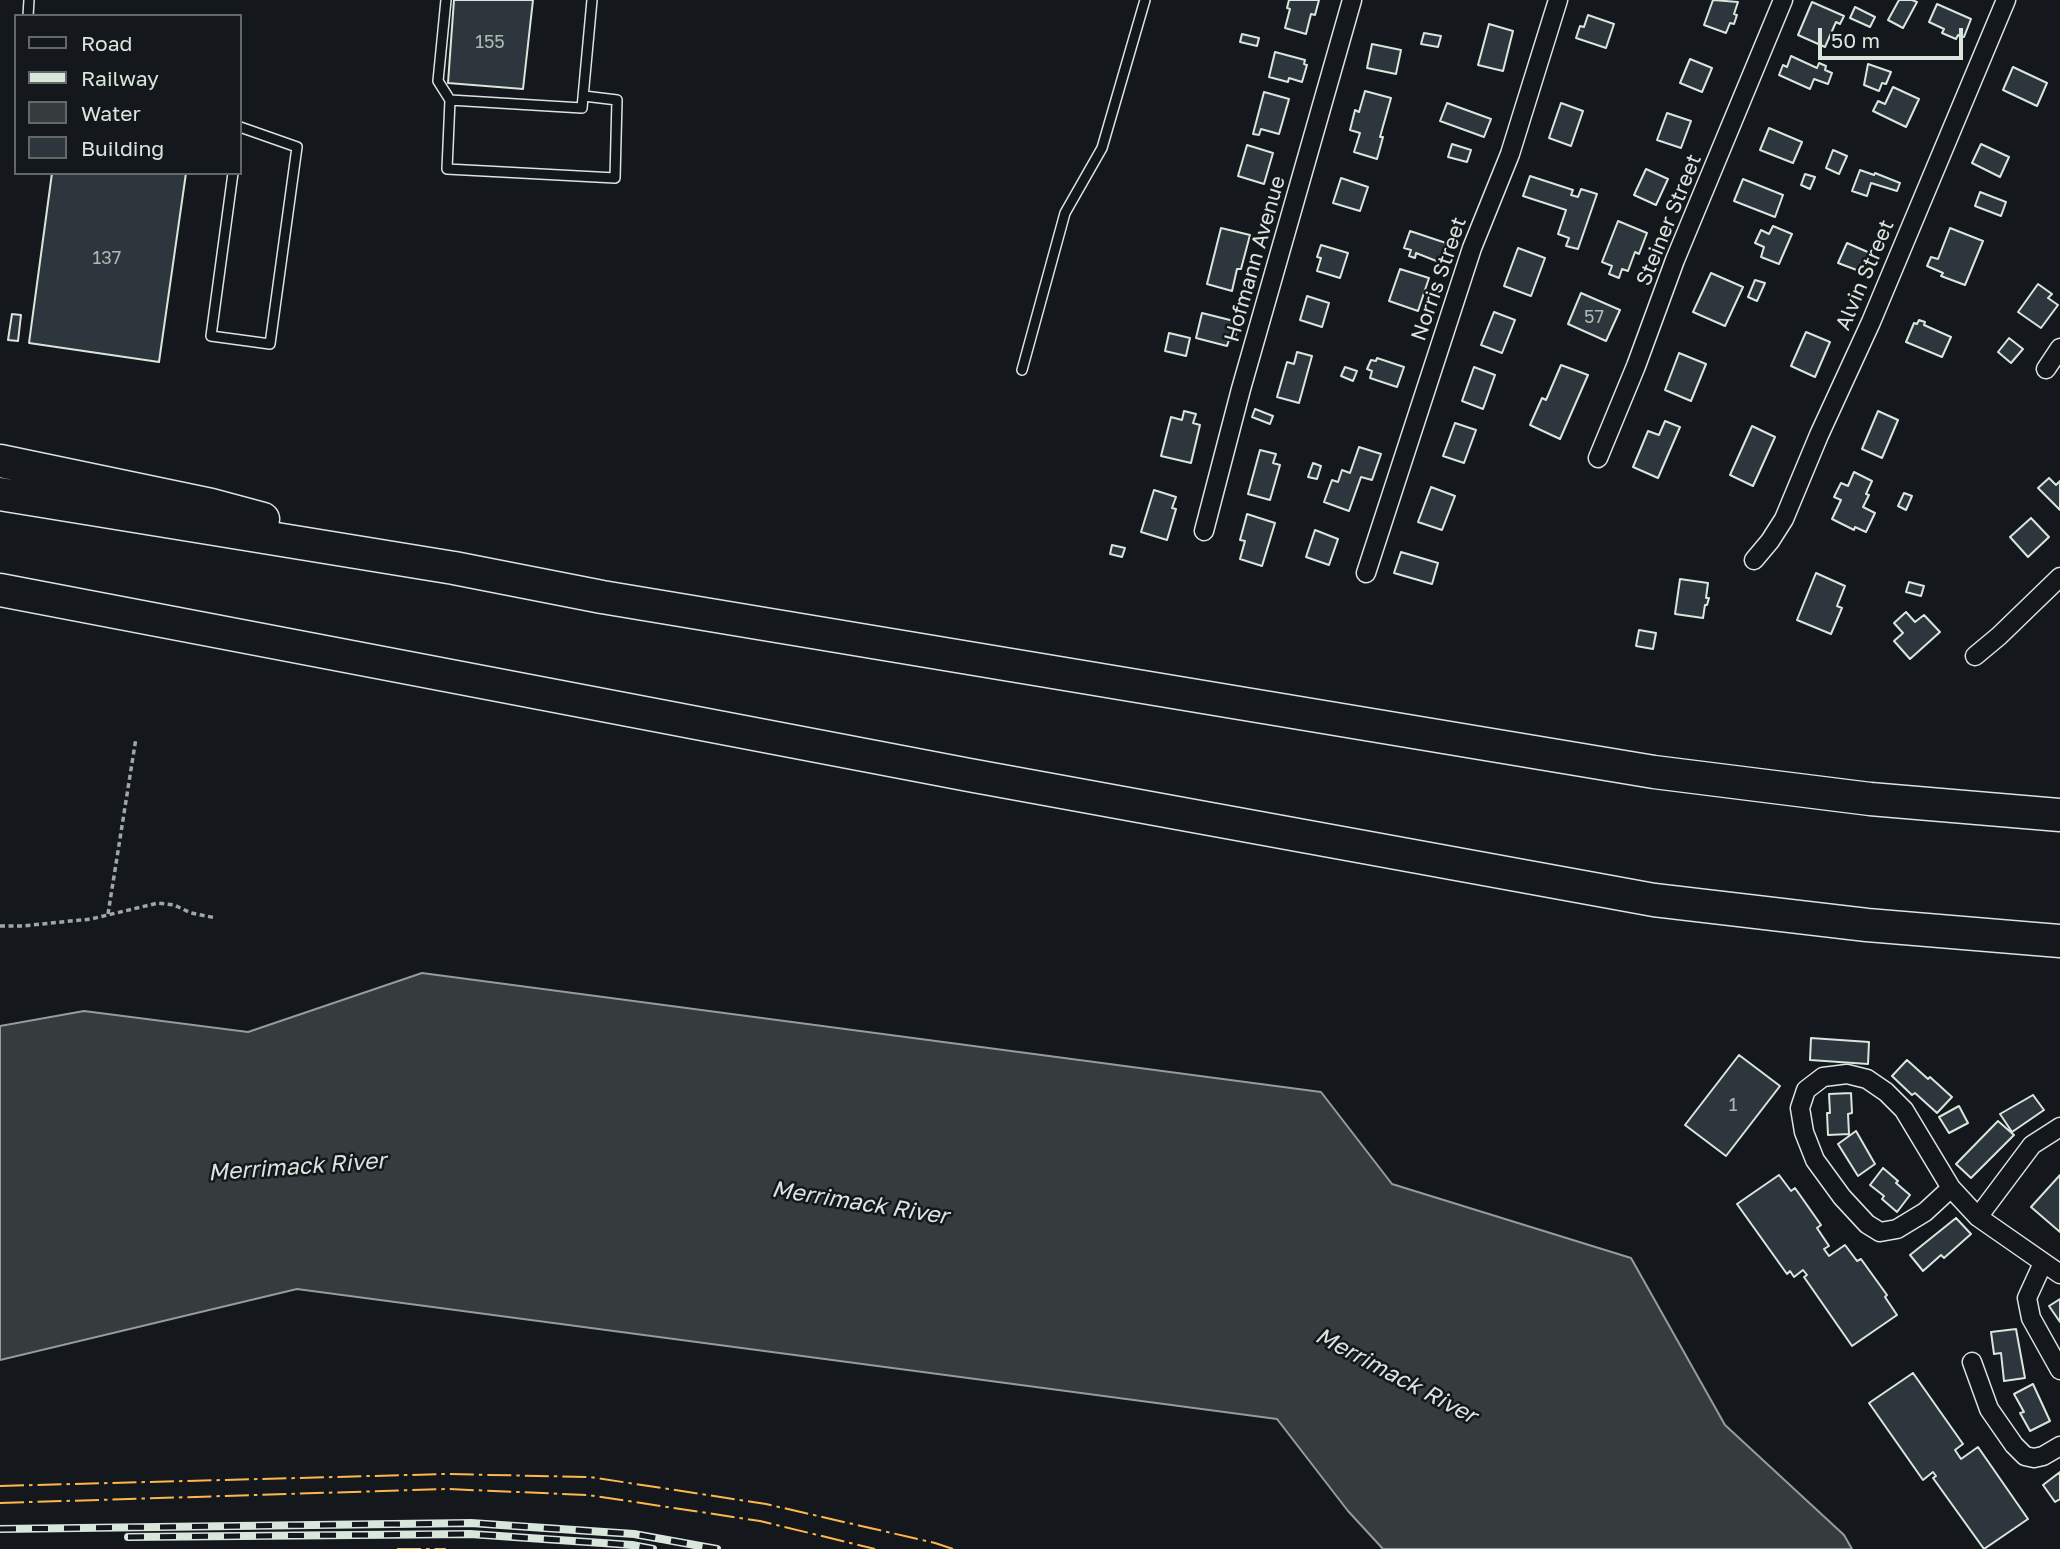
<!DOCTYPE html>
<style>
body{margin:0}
#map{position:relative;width:2060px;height:1549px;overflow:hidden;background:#14181c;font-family:"Golos Text",sans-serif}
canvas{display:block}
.legend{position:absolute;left:14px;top:14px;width:228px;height:161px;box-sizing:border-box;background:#14181c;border:2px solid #626a69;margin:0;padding:9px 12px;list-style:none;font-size:21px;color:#d8e6dc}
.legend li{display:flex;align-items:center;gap:14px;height:35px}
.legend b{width:35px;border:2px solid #626a69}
.scale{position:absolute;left:1818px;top:28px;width:145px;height:32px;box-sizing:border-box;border:4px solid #d8e6dc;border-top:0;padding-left:9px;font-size:21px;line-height:24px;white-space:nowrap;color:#d8e6dc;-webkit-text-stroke:5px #14181c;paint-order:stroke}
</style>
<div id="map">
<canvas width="2060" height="1549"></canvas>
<ul class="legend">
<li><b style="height:9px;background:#14181c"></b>Road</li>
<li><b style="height:9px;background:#d8e6dc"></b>Railway</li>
<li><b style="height:19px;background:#363b3e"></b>Water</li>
<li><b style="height:19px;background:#2c363c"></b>Building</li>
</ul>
<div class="scale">50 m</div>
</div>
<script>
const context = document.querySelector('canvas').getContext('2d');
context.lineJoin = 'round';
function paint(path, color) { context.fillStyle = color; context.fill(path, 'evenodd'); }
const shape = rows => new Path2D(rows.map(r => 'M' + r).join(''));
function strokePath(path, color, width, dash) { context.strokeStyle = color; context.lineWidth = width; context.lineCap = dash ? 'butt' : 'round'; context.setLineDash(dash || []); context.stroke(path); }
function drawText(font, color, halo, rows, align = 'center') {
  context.font = font + ' "Golos Text",sans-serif'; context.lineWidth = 5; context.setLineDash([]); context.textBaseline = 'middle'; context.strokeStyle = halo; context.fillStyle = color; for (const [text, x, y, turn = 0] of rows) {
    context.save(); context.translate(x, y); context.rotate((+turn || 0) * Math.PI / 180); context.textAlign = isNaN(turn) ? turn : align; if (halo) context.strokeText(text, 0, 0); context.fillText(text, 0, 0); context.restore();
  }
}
const water = shape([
 [422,973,1321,1092,1392,1184,1631,1258,1725,1425,1844,1535,1852,1549,1383,1549,1348,1511,1277,1419,297,1289,0,1360,0,1026,84,1011,248,1032,422,973]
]);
paint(water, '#363b3e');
strokePath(water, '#939e99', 2);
const building = shape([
 [454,0,533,0,523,89,448,83,454,0],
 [1289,0,1319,0,1315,15,1311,14,1306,34,1285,28,1290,9,1287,8,1289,0],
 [1713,0,1738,2,1734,14,1737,15,1734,24,1730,23,1726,33,1704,25,1713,0],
 [1899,0,1912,0,1917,2,1903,28,1888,20,1899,0],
 [1812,2,1844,16,1840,24,1836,22,1825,47,1798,35,1812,2],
 [1937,4,1971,19,1964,37,1958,35,1956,39,1942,33,1944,29,1929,22,1937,4],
 [1855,7,1875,17,1870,27,1850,18,1855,7],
 [1588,15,1614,24,1606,48,1576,38,1580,26,1584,27,1588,15],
 [1489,24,1513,31,1503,71,1478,65,1489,24],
 [1424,33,1441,36,1438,47,1421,44,1424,33],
 [1242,34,1259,38,1257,46,1240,42,1242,34],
 [1372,44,1401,50,1396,74,1367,68,1372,44],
 [1275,52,1305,60,1304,64,1307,65,1302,82,1289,78,1288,82,1269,77,1275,52],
 [1791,56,1817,68,1819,63,1826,66,1825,70,1832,73,1828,84,1814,79,1810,89,1779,75,1783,65,1787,67,1791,56],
 [1690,59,1712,68,1702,92,1680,83,1690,59],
 [1868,64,1891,72,1886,84,1882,83,1879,91,1864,85,1868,64],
 [2013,67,2047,83,2037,106,2003,90,2013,67],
 [1893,87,1919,99,1906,127,1873,111,1878,101,1885,104,1893,87],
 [1365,91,1391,98,1380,137,1383,137,1377,159,1354,152,1360,133,1350,130,1355,110,1359,112,1365,91],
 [1264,92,1289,99,1279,134,1261,129,1259,135,1253,134,1264,92],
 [1447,103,1491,119,1484,137,1440,121,1447,103],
 [1561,103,1583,111,1571,146,1549,138,1561,103],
 [1667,113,1691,121,1681,148,1657,140,1667,113],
 [1769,128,1802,142,1793,163,1760,150,1769,128],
 [1452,144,1471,150,1467,162,1448,157,1452,144],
 [1981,144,2009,157,2000,177,1972,163,1981,144],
 [1247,145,1273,153,1264,184,1238,176,1247,145],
 [1833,150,1847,156,1839,174,1826,168,1833,150],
 [1646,169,1668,179,1656,205,1634,195,1646,169],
 [1860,170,1874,175,1875,173,1900,183,1897,191,1871,183,1867,196,1852,191,1860,170],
 [52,173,186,173,159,362,29,343,52,173],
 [1805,174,1815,177,1810,189,1801,185,1805,174],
 [1530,176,1573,190,1571,195,1578,197,1581,189,1597,194,1578,249,1566,246,1569,238,1558,234,1566,210,1523,196,1530,176],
 [1341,178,1368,187,1360,211,1333,203,1341,178],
 [1743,179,1783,195,1775,217,1734,201,1743,179],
 [1980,192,2006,202,2001,216,1975,206,1980,192],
 [1618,221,1647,233,1639,254,1635,252,1628,271,1622,269,1619,278,1609,274,1612,266,1602,262,1618,221],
 [1773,226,1792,234,1779,264,1761,257,1764,247,1755,243,1761,230,1769,234,1773,226],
 [1221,228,1250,235,1241,269,1237,269,1232,291,1207,284,1221,228],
 [1950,228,1983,241,1965,285,1941,276,1943,273,1927,266,1931,257,1938,259,1950,228],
 [1410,231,1446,243,1439,262,1416,253,1415,258,1409,256,1411,250,1404,248,1410,231],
 [1847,243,1870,253,1862,272,1838,263,1847,243],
 [1321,245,1348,253,1340,278,1317,271,1321,258,1317,257,1321,245],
 [1518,248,1545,258,1531,296,1504,286,1518,248],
 [1400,269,1429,278,1418,311,1389,301,1400,269],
 [1711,273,1743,287,1725,326,1693,312,1711,273],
 [1755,280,1765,283,1757,301,1748,297,1755,280],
 [2038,284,2052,294,2048,298,2058,305,2041,328,2018,312,2038,284],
 [1581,293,1620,310,1606,341,1568,324,1581,293],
 [1307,296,1329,303,1322,327,1300,320,1307,296],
 [1494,312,1515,320,1502,353,1481,345,1494,312],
 [1202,313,1234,321,1233,328,1237,329,1234,341,1229,340,1227,346,1196,338,1202,313],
 [12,314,21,315,18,341,8,340,12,314],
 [1919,320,1925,322,1924,325,1951,337,1942,357,1906,342,1914,323,1917,324,1919,320],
 [1806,332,1830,342,1815,377,1791,366,1806,332],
 [1169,333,1190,338,1186,356,1165,351,1169,333],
 [2009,338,2023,349,2011,363,1998,352,2009,338],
 [1297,352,1312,356,1299,403,1277,397,1287,362,1294,364,1297,352],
 [1679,353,1706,364,1691,401,1665,390,1679,353],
 [1377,358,1404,367,1397,387,1370,378,1372,371,1367,369,1371,360,1376,361,1377,358],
 [1561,365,1588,375,1560,439,1530,425,1542,398,1546,400,1561,365],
 [1345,367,1357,371,1353,381,1341,376,1345,367],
 [1474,367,1495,375,1483,409,1462,401,1474,367],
 [1255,409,1273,416,1270,424,1252,417,1255,409],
 [1184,411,1196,414,1193,423,1200,425,1191,463,1161,456,1171,417,1182,420,1184,411],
 [1878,411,1898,420,1882,458,1862,449,1878,411],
 [1665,421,1680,427,1658,478,1633,467,1648,431,1659,435,1665,421],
 [1455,423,1476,430,1464,463,1443,456,1455,423],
 [1752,426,1775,437,1753,486,1730,475,1752,426],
 [1359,447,1381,454,1372,480,1361,477,1349,511,1324,502,1332,480,1338,482,1342,470,1350,473,1359,447],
 [1260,450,1276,454,1273,463,1280,465,1270,500,1248,494,1260,450],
 [1313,463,1321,466,1317,479,1308,477,1313,463],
 [1854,472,1872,481,1866,494,1869,495,1863,507,1875,513,1866,532,1855,527,1854,530,1832,519,1841,500,1834,497,1841,483,1848,486,1854,472],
 [2049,478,2056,485,2060,481,2060,510,2038,488,2049,478],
 [1431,487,1455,496,1442,530,1418,522,1431,487],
 [1154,490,1176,497,1172,508,1176,509,1167,540,1141,532,1154,490],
 [1904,493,1912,496,1906,510,1898,506,1904,493],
 [1247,514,1275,523,1262,566,1240,559,1245,541,1240,540,1247,514],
 [2031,518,2049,537,2028,557,2010,537,2031,518],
 [1315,530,1338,539,1329,565,1306,557,1315,530],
 [1112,545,1125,548,1122,557,1110,554,1112,545],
 [1401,552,1438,563,1432,584,1394,573,1401,552],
 [1816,573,1845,586,1837,606,1842,608,1831,634,1797,620,1816,573],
 [1680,579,1708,583,1706,598,1709,598,1707,605,1705,605,1703,618,1675,614,1680,579],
 [1909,582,1924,586,1921,596,1906,592,1909,582],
 [1906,612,1915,622,1924,615,1940,632,1910,659,1894,641,1903,633,1894,623,1906,612],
 [1639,630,1656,633,1653,649,1636,646,1639,630],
 [1811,1038,1869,1042,1868,1064,1810,1060,1811,1038],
 [1739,1055,1780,1086,1726,1156,1685,1125,1739,1055],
 [1907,1060,1928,1079,1930,1077,1952,1097,1937,1113,1915,1093,1912,1095,1892,1076,1907,1060],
 [1851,1093,1852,1113,1848,1114,1849,1134,1828,1135,1827,1113,1830,1113,1829,1094,1851,1093],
 [2033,1095,2044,1110,2012,1132,2000,1114,2033,1095],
 [1959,1106,1968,1123,1949,1133,1939,1117,1959,1106],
 [1998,1121,2014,1135,1971,1178,1956,1164,1998,1121],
 [1856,1131,1875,1164,1858,1176,1838,1144,1856,1131],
 [1883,1168,1898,1181,1896,1183,1910,1195,1897,1212,1882,1199,1884,1196,1870,1185,1883,1168],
 [1779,1175,1791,1191,1795,1188,1821,1225,1817,1228,1829,1246,1824,1249,1829,1256,1845,1245,1857,1261,1861,1259,1887,1295,1885,1297,1897,1315,1852,1346,1804,1277,1807,1275,1803,1270,1794,1277,1790,1271,1787,1274,1737,1204,1779,1175],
 [2060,1175,2060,1232,2031,1207,2060,1175],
 [1956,1218,1971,1234,1944,1258,1941,1255,1923,1271,1910,1255,1956,1218],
 [2060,1299,2060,1322,2049,1306,2060,1299],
 [2016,1329,2025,1378,2004,1381,2001,1353,1994,1354,1991,1332,2016,1329],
 [1913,1373,1963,1444,1955,1450,1961,1459,1978,1447,2028,1519,1984,1549,1933,1478,1936,1476,1933,1472,1923,1480,1869,1403,1913,1373],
 [2033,1384,2050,1421,2030,1431,2020,1413,2024,1412,2014,1394,2033,1384],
 [2060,1472,2060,1499,2055,1502,2043,1485,2060,1472]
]);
paint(building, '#2c363c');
strokePath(building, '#d8e6dc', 2);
const lane = shape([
 [446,0,438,81,450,100,582,108,592,0],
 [28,16,29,0],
 [450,100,447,169,615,178,617,100,584,96],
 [233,173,211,336,270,344,297,147,240,127],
 [1022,370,1065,213,1102,148,1145,0]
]);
const street = shape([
 [2046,369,2060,348],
 [1598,458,1636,366,1675,260,1783,0],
 [1204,531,1241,389,1352,0],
 [1754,560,1770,541,1784,519,1819,435,1871,322,2006,0],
 [1366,573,1472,248,1510,154,1558,0],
 [1975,656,1999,636,2060,577],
 [1951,1188,1925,1212,1897,1229,1880,1232,1867,1224,1842,1197,1815,1160,1804,1132,1800,1108,1806,1090,1823,1077,1847,1074,1867,1079,1886,1092,1904,1110,1951,1188,1978,1217,2060,1274],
 [1978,1217,2032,1145,2060,1127],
 [2043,1263,2027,1298,2031,1318,2060,1370],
 [1972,1362,1989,1409,2014,1445,2025,1456,2034,1458,2043,1456,2060,1446]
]);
const highway = shape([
 [0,461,211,505,263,519],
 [0,494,454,568,602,597,1654,772,1870,799,2060,815],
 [0,590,969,775,1654,900,1867,925,2060,941]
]);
strokePath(lane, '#d8e6dc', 12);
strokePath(street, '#d8e6dc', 21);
strokePath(highway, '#d8e6dc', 35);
strokePath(shape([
 [108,914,136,738],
 [0,926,22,926,91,919,158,903,174,905,191,913,216,918]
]), '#9da8a2', 3.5, [5, 3.5]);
strokePath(lane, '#14181c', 9);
strokePath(street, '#14181c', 18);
strokePath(highway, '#14181c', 32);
const rail = shape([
 [0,1529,471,1523,634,1534,717,1549],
 [128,1537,470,1534,632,1545,653,1549]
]);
strokePath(rail, '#d8e6dc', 8);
strokePath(rail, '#14181c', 5, [16]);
strokePath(shape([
 [0,1486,445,1474,590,1477,766,1504,935,1543,953,1549],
 [0,1503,447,1489,588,1495,760,1521,875,1549],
 [397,1549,446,1549]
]), '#ffb74d', 2, [24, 5, 3.5, 5]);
drawText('18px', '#adbab4', null, [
 ["155",490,42],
 ["137",107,258],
 ["57",1594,317],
 ["1",1733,1105]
]);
drawText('21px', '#d8e6dc', '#14181c', [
 ["Steiner Street",1669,220,-68],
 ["Hofmann Avenue",1255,259,-74],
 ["Alvin Street",1865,275,-67],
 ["Norris Street",1439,279,-71]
]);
drawText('italic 23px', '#d8e6dc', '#14181c', [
 ["Merrimack River",297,1167,-4],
 ["Merrimack River",860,1203,9],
 ["Merrimack River",1396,1376,28]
]);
</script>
